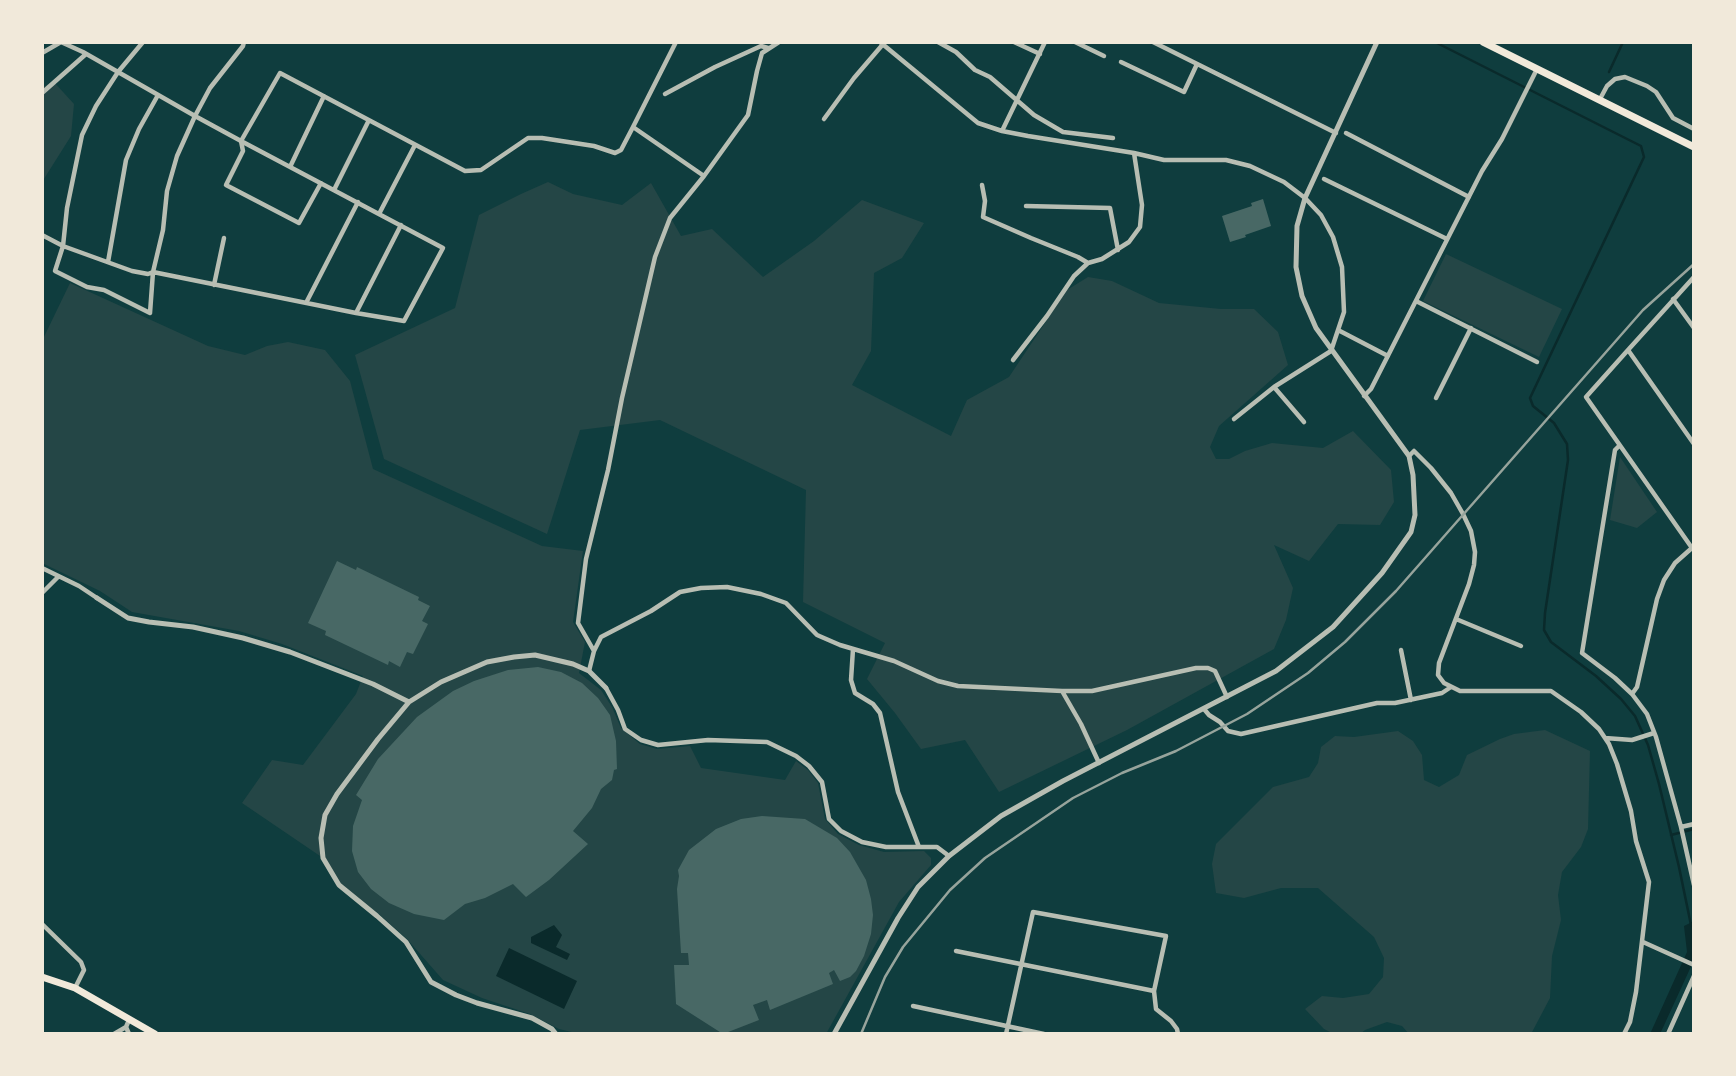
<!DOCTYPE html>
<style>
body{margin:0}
#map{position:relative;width:1736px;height:1076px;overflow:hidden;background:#0f3d3e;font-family:Rubik,sans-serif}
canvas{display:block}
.frame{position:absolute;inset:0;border:44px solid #f1e9da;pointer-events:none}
</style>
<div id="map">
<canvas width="1736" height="1076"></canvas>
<div class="frame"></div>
</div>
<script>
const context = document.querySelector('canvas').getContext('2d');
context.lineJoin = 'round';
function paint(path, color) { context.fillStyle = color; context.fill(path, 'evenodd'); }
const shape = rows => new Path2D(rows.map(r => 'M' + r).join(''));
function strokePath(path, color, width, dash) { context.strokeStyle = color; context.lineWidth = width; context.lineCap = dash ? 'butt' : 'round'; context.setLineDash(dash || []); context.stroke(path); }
paint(shape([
 [53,81,74,104,71,136,42,182,42,88],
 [548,182,573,194,622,205,651,183,681,236,712,229,763,277,814,241,862,200,924,223,902,258,874,273,871,351,852,385,951,436,967,400,1009,377,1067,290,1088,277,1112,281,1159,303,1221,309,1254,309,1278,332,1288,365,1219,426,1210,447,1216,459,1229,459,1245,451,1272,443,1323,448,1353,431,1391,470,1394,502,1380,525,1338,524,1309,561,1274,545,1293,588,1286,620,1274,649,1127,730,999,792,965,740,921,749,895,713,867,679,885,643,803,602,806,490,660,420,580,430,547,534,384,459,355,355,455,308,479,215,521,194],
 [1446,254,1562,309,1539,357,1423,301],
 [70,283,208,346,245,355,267,346,288,342,325,350,350,381,373,469,542,546,583,551,573,622,585,642,579,673,601,690,612,707,621,728,640,744,657,749,690,746,701,768,785,780,796,761,808,770,818,783,825,819,838,834,859,845,884,852,924,851,931,858,931,865,899,902,826,1034,580,1034,559,1029,530,1014,482,998,443,980,407,939,378,913,339,885,323,858,242,803,272,760,303,765,356,694,363,676,282,644,239,631,132,612,100,591,42,563,42,341],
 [1620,457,1657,512,1637,528,1610,520],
 [1545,730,1590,751,1588,829,1581,847,1562,872,1558,895,1561,920,1552,956,1550,998,1531,1034,1409,1034,1402,1026,1387,1022,1365,1030,1360,1034,1334,1034,1324,1029,1305,1009,1322,996,1343,998,1369,994,1383,977,1384,958,1374,937,1318,888,1281,888,1244,898,1216,893,1212,864,1216,844,1273,787,1309,777,1318,763,1321,747,1335,736,1354,737,1398,731,1413,741,1422,755,1424,780,1439,787,1459,775,1467,755,1500,739,1514,734]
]), '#244646');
paint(shape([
 [1694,921,1694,960,1660,1034,1650,1034,1687,952,1684,926],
 [554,925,562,935,556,947,570,954,567,960,531,943,531,937],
 [509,948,577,981,564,1009,496,976]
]), '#0a2a2b');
strokePath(shape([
 [1435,42,1641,146,1644,157,1530,398,1533,406,1554,423,1567,444,1568,460,1545,613,1544,630,1551,642,1596,676,1621,699,1635,716,1648,745,1659,784,1679,867,1691,925],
 [1609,72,1623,42],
 [1671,835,1694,829]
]), '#0a2a2b', 2.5);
paint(shape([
 [1263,199,1271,226,1245,235,1246,237,1230,242,1222,216,1252,206,1251,203],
 [337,561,356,570,357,567,419,597,418,600,430,606,422,621,428,624,413,654,407,652,400,667,389,661,388,665,325,635,326,631,308,623],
 [538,667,561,672,582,683,598,698,610,715,616,741,617,769,614,770,612,780,601,789,592,808,573,831,588,844,549,880,526,897,513,884,485,898,465,904,444,920,414,914,389,903,371,889,358,872,352,851,353,826,362,800,356,795,378,759,417,717,453,691,474,681,508,670],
 [762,816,805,819,837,838,850,852,866,880,871,899,873,915,871,934,864,956,856,971,850,977,840,981,834,970,829,973,833,984,770,1010,767,1000,753,1005,759,1020,723,1034,676,1004,674,965,689,965,688,953,681,953,677,889,679,876,678,870,689,850,716,829,741,819]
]), '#486865');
strokePath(shape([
 [880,42,978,123,1002,131,1028,136,1134,153,1164,160,1226,160,1250,166,1284,182,1305,198,1321,215,1333,237,1342,267,1344,312,1331,351,1274,387,1234,419],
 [938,42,956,52,975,70,990,77,1034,115,1063,132,1113,138],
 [1014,42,1040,54],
 [1075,42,1104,56],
 [1153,42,1336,133],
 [42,53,61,42,83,52,195,116,241,141,443,248,404,321,356,313,153,272,148,274,132,271,63,246,67,208,82,135,96,106,118,72,143,42],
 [1121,62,1184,92,1197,64],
 [42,93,86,54],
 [665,94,715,67,761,46,768,48],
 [1600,99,1607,86,1615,79,1625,77,1647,86,1656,92,1673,118,1694,129],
 [824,119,854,78,884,43],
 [633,127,676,42],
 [1002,131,1045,42],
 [1346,133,1469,197],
 [290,167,324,96],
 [1324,179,1447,239],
 [321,183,299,223,226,185,243,151,241,141,280,73,465,171,481,170,528,138,542,138,594,146,615,153,621,150,633,127,704,176],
 [982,185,985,201,983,217,1031,238,1078,257,1088,263],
 [334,190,369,120],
 [1026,206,1110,208,1118,250],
 [379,214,415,145],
 [42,235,63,246,55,271,87,287,104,290,150,313,153,272,163,230,167,191,177,156,195,116,210,88,243,46,244,42],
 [108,262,126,160,139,129,158,95],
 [1694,277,1628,350,1694,444],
 [214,285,224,238],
 [1673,299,1694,328],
 [1416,301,1537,362],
 [306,303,358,202],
 [356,313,401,225],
 [1338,330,1388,356],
 [1628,350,1586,397,1692,548],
 [1013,360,1047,316,1074,276,1088,263,1102,259,1129,242,1140,227,1142,205,1134,153],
 [1274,387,1304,422],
 [1364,396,1371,389,1482,171,1502,139,1537,69],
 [1436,398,1471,328],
 [1619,446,1615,450,1582,653,1615,678,1632,694,1647,714,1656,737,1681,827,1694,824],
 [1409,456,1414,451,1431,468,1451,493,1463,514,1471,531,1475,552,1474,565,1469,584,1439,663,1438,675,1444,683,1460,691,1551,691,1581,712,1599,729,1609,744,1617,764,1631,811,1636,841,1649,882,1636,992,1630,1022,1624,1034],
 [42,568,79,586,97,598],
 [42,593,58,577],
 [1456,619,1521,646],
 [853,649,851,680,855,693,873,704,880,713,898,792,919,847],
 [1401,650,1411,700],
 [594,651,578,623,586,559,608,470,622,398,655,257,670,218,704,176,748,115,757,71,762,53,779,42],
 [589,671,594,651,601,637,651,611,680,592,701,588,727,587,761,594,786,603,817,635,840,645,894,661,938,681,958,686,1062,691,1081,724,1099,763],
 [606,688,618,710,625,729,641,740,658,745,708,740,767,742,796,756,809,766,822,782,829,819,841,831,862,842,886,847,937,847,949,856],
 [1062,691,1092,691,1196,668,1208,668,1215,671,1227,697],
 [1632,694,1637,687,1657,599,1664,580,1675,563,1693,547],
 [1204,709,1209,715,1220,722,1228,731,1241,734,1377,703,1395,703,1442,693,1451,687],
 [1605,738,1632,740,1654,733],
 [1681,827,1694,885],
 [42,924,81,962,84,970,75,988],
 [1643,942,1694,965],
 [956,951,1154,991],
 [913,1006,1044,1034],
 [129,1020,126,1027,129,1034],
 [114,1034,126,1027],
 [1006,1034,1033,912,1166,936,1154,991,1156,1009,1171,1021,1177,1029,1178,1034],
 [1668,1034,1694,976]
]), '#b8beb3', 4.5);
strokePath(shape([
 [97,598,128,618,149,622,193,627,243,638,290,652,373,684,409,702],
 [556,1034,552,1029,532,1018,477,1003,456,995,431,982,406,942,377,916,339,885,323,858,321,838,325,815,337,794,378,739,409,702,441,682,487,662,514,657,535,655,573,664,589,671,606,688],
 [834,1034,898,918,918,887,949,856,1001,816,1063,781,1276,671,1333,627,1382,573,1411,532,1415,515,1413,475,1409,456,1316,328,1302,296,1296,267,1297,226,1305,198,1377,42]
]), '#b8beb3', 5);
strokePath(shape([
 [1483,42,1694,147],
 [42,977,75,988,155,1034]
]), '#f1e9da', 7);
strokePath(shape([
 [861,1034,885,977,903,947,950,890,985,858,1073,798,1122,773,1176,751,1247,714,1308,673,1345,642,1396,591,1643,310,1694,264]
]), '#97a49c', 2.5);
</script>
